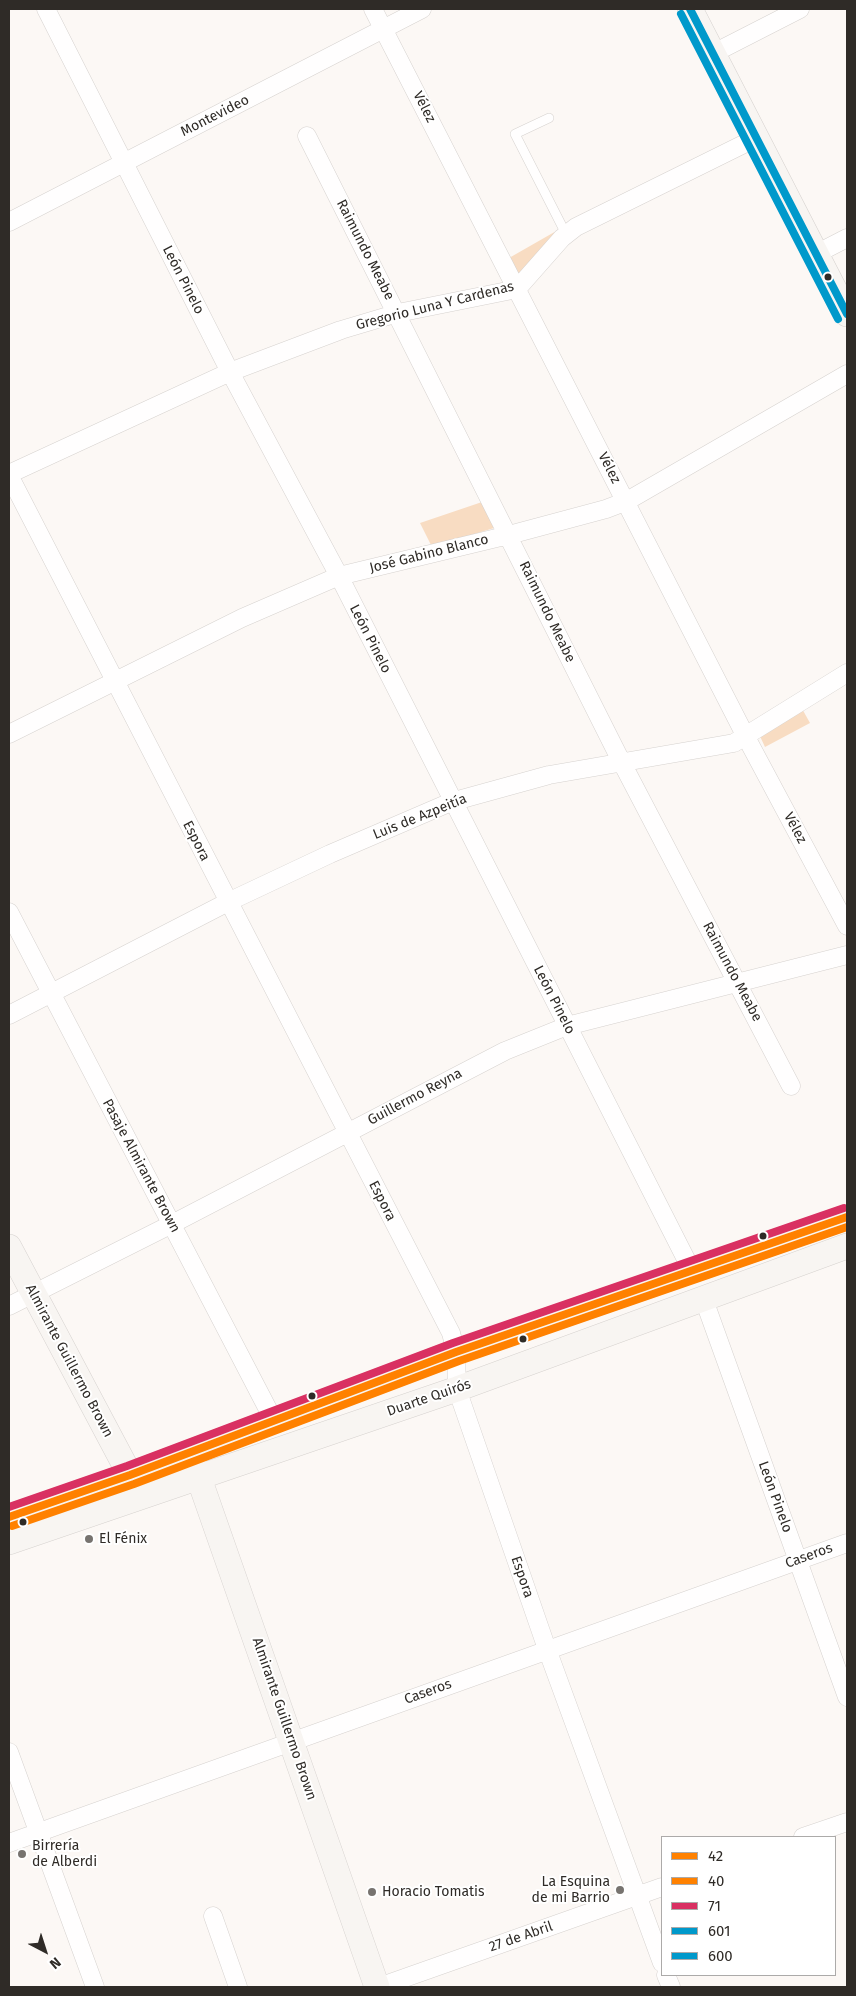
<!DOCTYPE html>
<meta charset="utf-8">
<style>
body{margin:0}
#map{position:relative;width:856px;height:1996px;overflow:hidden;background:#fcf8f5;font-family:"Fira Sans",sans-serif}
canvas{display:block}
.frame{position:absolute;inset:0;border:10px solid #2f2b27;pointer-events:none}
.legend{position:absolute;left:661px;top:1836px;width:175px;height:140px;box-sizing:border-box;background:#fff;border:1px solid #acaaa9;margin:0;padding:6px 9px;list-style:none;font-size:15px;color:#2f2b27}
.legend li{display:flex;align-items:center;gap:10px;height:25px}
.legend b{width:25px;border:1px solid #acaaa9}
.north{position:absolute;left:20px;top:1926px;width:50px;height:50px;-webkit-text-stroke:4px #fff;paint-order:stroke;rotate:140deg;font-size:14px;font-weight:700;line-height:20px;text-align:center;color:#2f2b27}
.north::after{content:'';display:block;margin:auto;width:18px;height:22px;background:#2f2b27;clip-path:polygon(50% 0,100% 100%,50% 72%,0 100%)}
</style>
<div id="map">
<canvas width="856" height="1996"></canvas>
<div class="frame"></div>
<ul class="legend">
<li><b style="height:6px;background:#ff8100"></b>42</li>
<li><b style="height:6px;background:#ff8100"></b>40</li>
<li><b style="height:6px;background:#d93062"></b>71</li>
<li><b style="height:6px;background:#0099cb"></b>601</li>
<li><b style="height:6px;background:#0099cb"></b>600</li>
</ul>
<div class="north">N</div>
</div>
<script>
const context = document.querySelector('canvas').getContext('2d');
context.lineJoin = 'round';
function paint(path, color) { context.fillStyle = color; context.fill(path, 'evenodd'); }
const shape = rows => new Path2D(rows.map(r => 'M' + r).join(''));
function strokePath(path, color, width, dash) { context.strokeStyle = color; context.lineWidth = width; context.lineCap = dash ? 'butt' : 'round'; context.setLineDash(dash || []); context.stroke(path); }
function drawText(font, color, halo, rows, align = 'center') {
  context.font = font + ' "Fira Sans",sans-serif'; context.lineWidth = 4; context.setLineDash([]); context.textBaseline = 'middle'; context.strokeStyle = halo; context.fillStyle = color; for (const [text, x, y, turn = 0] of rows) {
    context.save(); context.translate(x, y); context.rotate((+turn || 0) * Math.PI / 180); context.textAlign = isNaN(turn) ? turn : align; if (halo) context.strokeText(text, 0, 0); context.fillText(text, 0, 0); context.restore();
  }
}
paint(shape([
 [558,230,559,234,518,279,509,258],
 [482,502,494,528,432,547,420,523],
 [800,705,810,723,765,747,758,732]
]), '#f8dcc2');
const lane = shape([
 [549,118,515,134,566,234]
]);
const street = shape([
 [46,9,230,372,339,576,692,1271],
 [373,9,746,737,847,926],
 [712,54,800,9],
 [307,136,621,761,791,1086],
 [9,222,422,9],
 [816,254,847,238],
 [9,474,230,372,341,330,398,313,517,289,562,238,576,227,756,138],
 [9,475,451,1333,456,1352,457,1389,547,1649,662,1963],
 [9,734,242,618,339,576,509,535,606,509,627,501,847,374],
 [9,912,273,1419],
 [9,1015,228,902,330,854,451,802,549,775,734,743,847,673],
 [703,1297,847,1697],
 [9,1306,172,1224,505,1051,567,1026,847,955],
 [9,1752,95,1987],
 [803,1837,847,1822],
 [9,1843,847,1543],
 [213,1916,238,1987],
 [666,1975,671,1987],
 [379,1987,662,1887]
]);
const secondary = shape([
 [690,9,847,314],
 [9,1247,130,1475],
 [193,1461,377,1987],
 [9,1517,130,1475,456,1352,847,1217],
 [9,1542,457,1389,847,1246]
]);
strokePath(lane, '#d6d2cf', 10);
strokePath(street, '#d6d2cf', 19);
strokePath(secondary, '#d6d2cf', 26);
strokePath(lane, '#fffefe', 9);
strokePath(street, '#fffefe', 18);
strokePath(secondary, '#f8f5f2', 25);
strokePath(shape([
 [9,1517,130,1475,456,1352,847,1217]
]), '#ff8100', 8);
strokePath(shape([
 [12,1526,134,1484,459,1361,847,1227]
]), '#ff8100', 8);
strokePath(shape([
 [9,1507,127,1466,453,1343,844,1208]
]), '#d93062', 8);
strokePath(shape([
 [690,9,847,314]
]), '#0099cb', 8);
strokePath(shape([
 [681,14,838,319]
]), '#0099cb', 8);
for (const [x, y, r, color] of [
 [828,277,4.5,"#2f2b27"],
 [763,1236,4.5,"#2f2b27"],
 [523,1339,4.5,"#2f2b27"],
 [312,1396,4.5,"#2f2b27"],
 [23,1522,4.5,"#2f2b27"],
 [89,1539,5,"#77736f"],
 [22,1854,5,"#77736f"],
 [620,1890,5,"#77736f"],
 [372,1892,5,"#77736f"]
]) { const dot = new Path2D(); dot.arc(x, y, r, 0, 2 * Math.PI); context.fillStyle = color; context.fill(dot); strokePath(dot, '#fff', 2); }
drawText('14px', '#2f2b27', '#fff', [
 ["Vélez",424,107,63],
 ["Montevideo",215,116,-27],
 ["Raimundo Meabe",365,250,63],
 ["León Pinelo",183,280,63],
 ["Gregorio Luna Y Cardenas",435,306,-14],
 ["Vélez",609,468,63],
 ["José Gabino Blanco",429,554,-14],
 ["Raimundo Meabe",547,612,64],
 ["León Pinelo",370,639,63],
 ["Luis de Azpeitía",420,817,-22],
 ["Vélez",795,828,62],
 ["Espora",196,841,63],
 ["Raimundo Meabe",732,972,62],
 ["León Pinelo",554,1000,63],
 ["Guillermo Reyna",415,1097,-28],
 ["Pasaje Almirante Brown",141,1166,62],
 ["Espora",382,1201,63],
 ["Almirante Guillermo Brown",69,1361,62],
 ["Duarte Quirós",429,1398,-19],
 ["León Pinelo",775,1497,70],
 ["Caseros",809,1556,-20],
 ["Espora",522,1577,71],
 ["Caseros",428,1692,-20],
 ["Almirante Guillermo Brown",284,1719,71],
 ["27 de Abril",521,1937,-19]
]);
drawText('14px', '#2f2b27', '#fff', [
 ["El Fénix",99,1539],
 ["Birrería",32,1846],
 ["de Alberdi",32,1862],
 ["La Esquina",610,1882,"right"],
 ["de mi Barrio",610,1898,"right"],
 ["Horacio Tomatis",382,1892]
], 'left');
</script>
